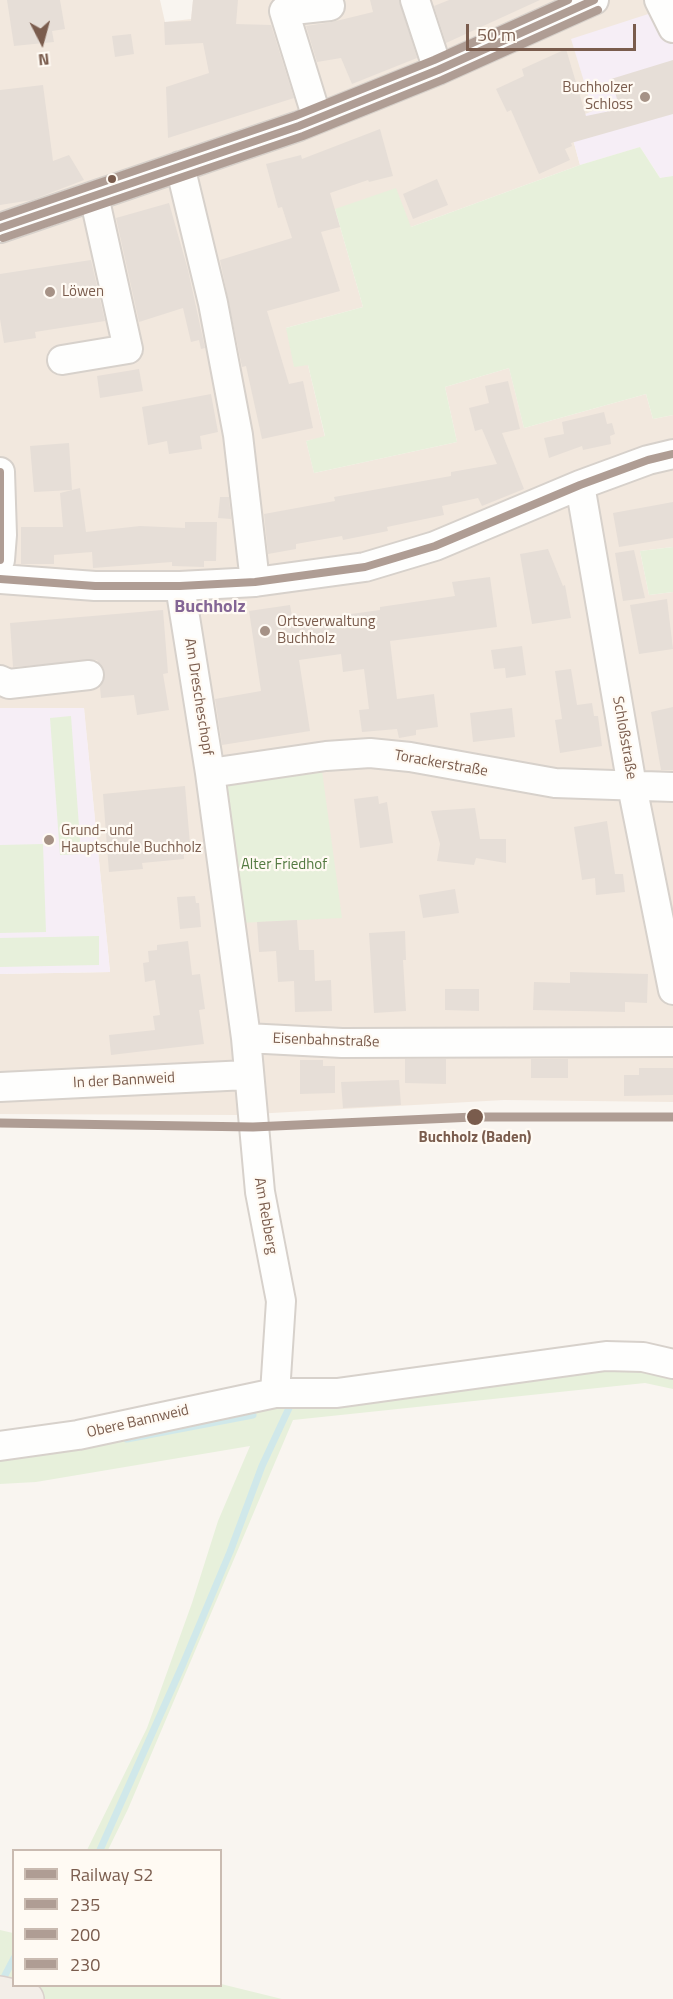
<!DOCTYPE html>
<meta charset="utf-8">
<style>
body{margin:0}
#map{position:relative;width:673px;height:1999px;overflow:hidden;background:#f9f5f0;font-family:"Titillium Web",sans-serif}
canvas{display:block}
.legend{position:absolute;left:12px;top:1849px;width:210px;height:138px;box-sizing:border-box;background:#fffaf3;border:2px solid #cabbb1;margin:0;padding:8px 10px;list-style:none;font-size:18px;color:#7a5c4d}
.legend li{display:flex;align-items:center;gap:12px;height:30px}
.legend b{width:30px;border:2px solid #cabbb1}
.north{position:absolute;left:12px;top:12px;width:60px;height:60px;-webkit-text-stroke:4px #fffaf3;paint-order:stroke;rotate:174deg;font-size:16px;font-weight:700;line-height:24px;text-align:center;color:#7a5c4d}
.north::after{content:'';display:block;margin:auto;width:21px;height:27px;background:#7a5c4d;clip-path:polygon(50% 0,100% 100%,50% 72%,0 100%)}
.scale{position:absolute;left:466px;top:24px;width:170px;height:27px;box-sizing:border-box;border:3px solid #7a5c4d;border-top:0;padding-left:8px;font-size:18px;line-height:21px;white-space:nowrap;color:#7a5c4d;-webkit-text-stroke:4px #fffaf3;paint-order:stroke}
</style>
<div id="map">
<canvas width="673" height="1999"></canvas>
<ul class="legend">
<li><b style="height:8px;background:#af9d94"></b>Railway S2</li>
<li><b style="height:8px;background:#af9d94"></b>235</li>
<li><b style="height:8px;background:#af9d94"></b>200</li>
<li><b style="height:8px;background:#af9d94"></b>230</li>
</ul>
<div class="north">N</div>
<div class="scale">50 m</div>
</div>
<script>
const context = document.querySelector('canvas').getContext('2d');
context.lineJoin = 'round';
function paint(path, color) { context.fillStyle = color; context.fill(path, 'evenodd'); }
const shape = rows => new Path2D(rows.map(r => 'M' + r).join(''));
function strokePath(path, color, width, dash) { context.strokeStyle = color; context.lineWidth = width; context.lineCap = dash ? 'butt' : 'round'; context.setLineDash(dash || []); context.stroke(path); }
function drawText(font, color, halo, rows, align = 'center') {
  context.font = font + ' "Titillium Web",sans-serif'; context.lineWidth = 4.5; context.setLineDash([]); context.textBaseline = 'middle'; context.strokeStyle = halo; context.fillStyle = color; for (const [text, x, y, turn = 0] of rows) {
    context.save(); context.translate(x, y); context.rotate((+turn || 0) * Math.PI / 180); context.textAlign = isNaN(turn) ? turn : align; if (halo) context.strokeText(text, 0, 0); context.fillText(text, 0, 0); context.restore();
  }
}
paint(shape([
 [0,0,160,0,165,22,191,19,193,0,673,0,593,111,568,121,580,165,411,227,335,209,363,307,286,328,308,365,325,437,306,441,314,473,457,442,445,387,509,368,524,428,646,394,653,419,673,415,673,547,640,551,649,595,673,592,673,1102,504,1100,236,1115,0,1114,0,974,110,972,84,709,0,708]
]), '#f2e8de');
paint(shape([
 [673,6,673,176,661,179,640,147,580,165,568,121,593,111,571,39],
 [0,708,84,708,110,972,0,974]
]), '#f6eef6');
paint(shape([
 [640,147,660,178,673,176,673,415,653,419,646,394,524,428,509,368,445,387,457,442,314,473,306,441,325,436,308,365,294,367,286,328,363,307,335,209,396,188,411,227,580,165],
 [673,547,673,592,649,595,640,551],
 [71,716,81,854,60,855,50,718],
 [322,771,342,918,240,923,223,785],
 [43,844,46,932,0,933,0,845],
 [99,936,99,965,0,967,0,938],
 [673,1364,673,1389,645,1383,293,1420,128,1809,108,1850,87,1850,147,1728,192,1603,218,1521,250,1446,36,1482,0,1484,0,1446,190,1410],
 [0,1930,13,1933,14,1986,221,1984,282,1999,0,1999]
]), '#e7f0db');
strokePath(shape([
 [127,1439,253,1415],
 [100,1850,183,1664,230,1552,262,1466,289,1408],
 [1,1983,14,1958]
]), '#d0e8ea', 7);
paint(shape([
 [7,0,60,0,65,29,52,31,54,42,14,46],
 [193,0,238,0,236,24,271,25,294,98,168,138,166,87,209,73,203,43,165,45,164,22,191,21],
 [370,0,399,0,417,58,352,84,341,58,317,62,306,26,332,22,373,12],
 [449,0,540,0,446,43,434,6],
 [131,34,134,54,115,57,112,36],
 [566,49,586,116,620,109,611,79,673,60,673,114,571,143,572,146,565,149,570,160,539,174,511,110,507,112,496,89,524,76,522,69],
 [43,85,53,161,69,155,84,180,32,200,0,205,0,90],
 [380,129,393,176,369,182,368,180,330,193,340,227,321,232,340,291,267,311,289,384,303,381,313,428,262,439,246,366,242,367,220,260,292,238,282,207,278,208,266,164,301,155,302,159],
 [437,179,448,205,413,219,403,194],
 [169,203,188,270,205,348,201,349,199,340,191,342,183,308,139,322,116,218],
 [91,260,105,321,35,332,36,338,4,343,0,319,0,274],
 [139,369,143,391,100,398,97,376],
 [508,381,520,429,502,433,524,489,482,506,478,498,442,506,444,515,387,527,388,531,343,540,342,536,296,544,296,549,268,554,264,514,335,501,334,497,451,476,451,472,497,464,482,429,475,431,469,408,489,403,485,386],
 [211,394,218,432,200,436,202,449,169,454,167,441,148,445,142,407],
 [604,412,607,424,612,423,615,434,610,436,611,444,583,450,582,446,549,458,544,438,564,434,562,422],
 [69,443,72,490,80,488,86,532,140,526,185,528,185,522,217,522,216,561,204,561,204,567,172,566,172,562,93,568,92,552,54,555,54,564,21,564,21,527,63,527,60,493,72,490,34,492,30,446],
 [220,497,229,497,231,519,218,518],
 [673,502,673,538,619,547,613,513],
 [548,549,563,586,565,585,571,618,532,624,520,554],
 [634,550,645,598,623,601,615,553],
 [490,577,497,627,390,641,397,699,434,694,438,727,416,730,416,735,399,738,397,729,362,732,359,710,369,709,364,669,343,672,341,654,299,660,310,731,222,745,215,699,261,691,249,611,290,605,293,622,380,610,380,607,455,596,452,582],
 [667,599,673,649,639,654,630,605],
 [163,610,168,673,163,674,169,710,137,715,134,695,101,698,100,687,105,674,97,660,13,667,10,623],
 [522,646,526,675,506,678,505,668,494,669,491,650],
 [571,669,577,705,592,703,594,716,598,716,602,746,560,753,555,720,562,719,555,671],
 [673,707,673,770,661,770,651,712],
 [512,708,515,737,473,742,470,713],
 [185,786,190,844,183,845,184,859,142,863,143,869,109,872,103,794],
 [378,796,379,804,387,802,393,843,360,848,354,799],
 [475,808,480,839,506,839,506,863,476,858,474,865,437,861,440,844,431,811],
 [607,821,615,874,623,874,625,892,596,895,595,878,582,880,574,827],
 [455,889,459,913,423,918,419,895],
 [195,896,196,903,199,903,201,927,180,929,177,897],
 [297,920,299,950,314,950,315,981,331,980,332,1011,295,1012,294,981,278,982,276,951,259,952,257,922],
 [405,931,406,960,403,960,406,1011,374,1013,369,933],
 [188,941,192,975,200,974,205,1009,199,1010,204,1044,111,1055,109,1035,155,1030,153,1016,160,1015,155,980,145,982,143,963,149,962,148,951,157,950,157,945],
 [570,972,648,974,647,1003,625,1002,625,1012,533,1010,534,982,570,983],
 [445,989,479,989,479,1011,445,1010],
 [405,1059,446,1059,446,1084,405,1083],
 [531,1059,568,1059,568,1078,531,1078],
 [300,1060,323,1060,323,1066,335,1066,335,1093,300,1094],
 [639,1068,673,1068,673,1095,624,1096,624,1075,639,1075],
 [399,1080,401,1105,343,1108,341,1082]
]), '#e6ded7');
const minor = shape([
 [415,0,438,70],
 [659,0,673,28],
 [317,118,284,11,330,6],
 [180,166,213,303,238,435,255,582],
 [0,228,299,126,438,70,594,0],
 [62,360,128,349,94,196],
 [0,472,2,535,0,560],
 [580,485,632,786,673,990],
 [0,579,95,586,180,586,255,582,365,567,435,546,580,485,648,460,673,454],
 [180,586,210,773,246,1038,260,1192,281,1301,275,1393],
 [0,680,9,684,89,675],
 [210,773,326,756,370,753,410,757,555,783,673,787],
 [246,1038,342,1043,673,1042],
 [0,1087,247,1075],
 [0,1446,78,1435,275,1393,337,1393,606,1356,643,1357,673,1364]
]);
const major = shape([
 [0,1993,27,1999]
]);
strokePath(minor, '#d7d1cb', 32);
strokePath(major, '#dad1cc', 36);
strokePath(minor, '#fefefd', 28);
strokePath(major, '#f3eee8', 33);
strokePath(shape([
 [0,228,299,126,438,70,594,0],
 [0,472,0,560],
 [0,579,95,586,180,586,255,582,365,567,435,546,580,485,648,460,673,454]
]), '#af9d94', 8);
strokePath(shape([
 [3,238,303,136,442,80,598,10]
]), '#af9d94', 8);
strokePath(shape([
 [0,217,295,116,434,60,568,0]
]), '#af9d94', 8);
strokePath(shape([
 [0,1123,253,1127,474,1117,673,1117]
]), '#af9d94', 9);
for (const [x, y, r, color] of [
 [645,97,6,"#a69286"],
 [112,179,5,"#7a5c4d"],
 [50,292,6,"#a69286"],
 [265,631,6,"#a69286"],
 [49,840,6,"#a69286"],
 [475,1117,9,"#7a5c4d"]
]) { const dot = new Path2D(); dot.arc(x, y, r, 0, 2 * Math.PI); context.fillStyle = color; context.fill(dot); strokePath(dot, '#fffaf3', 2); }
drawText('15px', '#7a5c4d', '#fffaf3', [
 ["Buchholzer",633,88,"right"],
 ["Schloss",633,105,"right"],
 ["Löwen",62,292],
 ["Ortsverwaltung",277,622],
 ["Buchholz",277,639],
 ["Grund- und",61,831],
 ["Hauptschule Buchholz",61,848]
], 'left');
drawText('15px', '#7a5c4d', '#fffaf3', [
 ["Am Drescheschopf",198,697,81],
 ["Schloßstraße",624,738,80],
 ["Torackerstraße",441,764,10],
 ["Eisenbahnstraße",326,1041,2],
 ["In der Bannweid",124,1081,-3],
 ["Am Rebberg",265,1216,80],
 ["Obere Bannweid",138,1422,-13]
]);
drawText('15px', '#537a41', '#fffaf3', [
 ["Alter Friedhof",284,865]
]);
drawText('bold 15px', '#7a5c4d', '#fffaf3', [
 ["Buchholz (Baden)",475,1138]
]);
drawText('bold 18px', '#846695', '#fffaf3', [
 ["Buchholz",210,608]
]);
</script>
